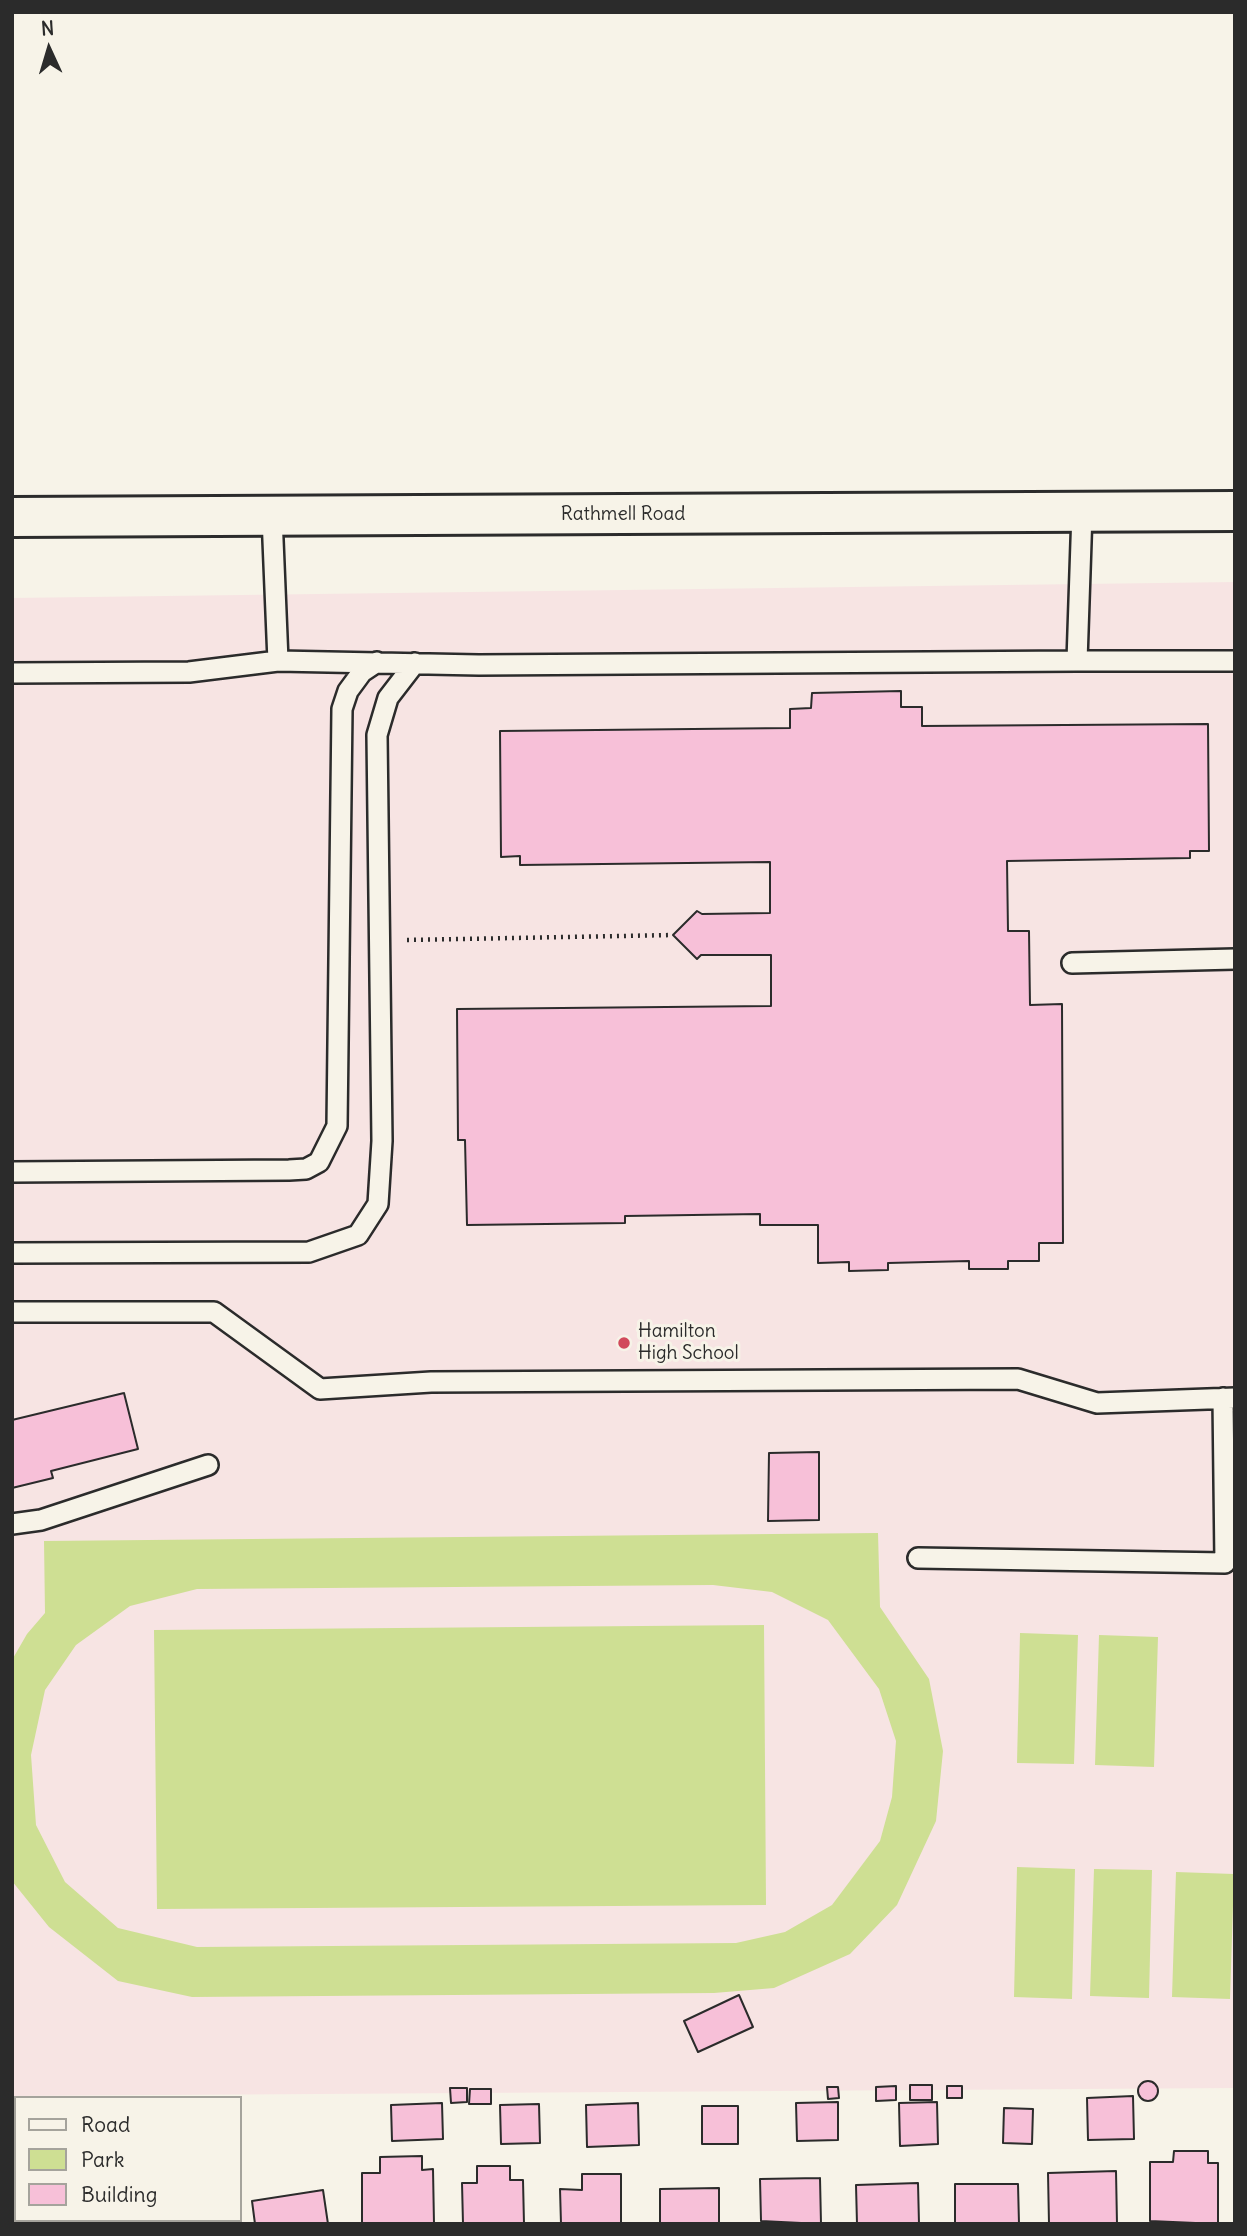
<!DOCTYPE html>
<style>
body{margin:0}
#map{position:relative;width:1247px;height:2236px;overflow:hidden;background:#f7f3e8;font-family:Delius,sans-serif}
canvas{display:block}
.frame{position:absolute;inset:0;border:14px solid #2b2b2b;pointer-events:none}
.legend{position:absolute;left:14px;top:2096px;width:228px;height:126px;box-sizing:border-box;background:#f7f3e8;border:2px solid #a5a39c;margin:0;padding:9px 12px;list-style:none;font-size:21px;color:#2b2b2b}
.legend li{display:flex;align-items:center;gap:14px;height:35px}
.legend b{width:35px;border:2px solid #a5a39c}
.north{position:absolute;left:14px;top:14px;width:70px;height:70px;-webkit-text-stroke:5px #f7f3e8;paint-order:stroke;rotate:356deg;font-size:19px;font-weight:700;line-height:28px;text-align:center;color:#2b2b2b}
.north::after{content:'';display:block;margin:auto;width:24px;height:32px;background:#2b2b2b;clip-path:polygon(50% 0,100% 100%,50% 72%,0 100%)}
</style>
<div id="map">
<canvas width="1247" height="2236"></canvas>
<div class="frame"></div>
<ul class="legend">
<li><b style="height:9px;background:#f7f3e8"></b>Road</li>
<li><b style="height:19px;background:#cedf93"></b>Park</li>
<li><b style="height:19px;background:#f7c0d8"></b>Building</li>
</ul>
<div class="north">N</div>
</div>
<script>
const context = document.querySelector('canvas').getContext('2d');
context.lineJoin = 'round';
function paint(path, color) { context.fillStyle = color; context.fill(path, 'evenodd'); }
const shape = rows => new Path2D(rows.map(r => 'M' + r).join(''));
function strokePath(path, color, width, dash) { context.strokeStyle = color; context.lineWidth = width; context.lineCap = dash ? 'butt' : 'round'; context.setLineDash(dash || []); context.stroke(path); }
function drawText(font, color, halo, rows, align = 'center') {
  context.font = font + ' Delius,sans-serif'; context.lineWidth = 6; context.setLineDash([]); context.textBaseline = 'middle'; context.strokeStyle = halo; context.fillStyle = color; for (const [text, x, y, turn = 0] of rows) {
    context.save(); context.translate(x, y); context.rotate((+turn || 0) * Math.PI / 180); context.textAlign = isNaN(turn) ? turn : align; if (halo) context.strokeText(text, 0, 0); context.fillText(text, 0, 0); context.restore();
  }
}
paint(shape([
 [1235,582,1235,2088,12,2096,12,598]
]), '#f7e4e3');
paint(shape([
 [878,1533,880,1607,929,1679,943,1751,936,1821,897,1905,850,1954,774,1988,714,1993,192,1997,118,1981,49,1927,12,1881,12,1660,27,1634,45,1613,44,1541],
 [713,1585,772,1592,828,1620,879,1689,896,1741,892,1797,880,1841,832,1905,785,1932,736,1943,197,1947,118,1928,65,1882,36,1825,31,1755,45,1690,76,1645,130,1606,197,1589],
 [764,1625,766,1905,157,1909,154,1630],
 [1020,1633,1078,1635,1074,1764,1017,1763],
 [1099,1635,1158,1637,1154,1767,1095,1765],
 [1017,1867,1075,1869,1072,1999,1014,1997],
 [1094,1869,1152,1870,1149,1998,1090,1996],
 [1176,1872,1234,1874,1230,1999,1172,1997]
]), '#cedf93');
const building = shape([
 [901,691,901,707,922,707,922,726,1208,724,1209,851,1190,851,1190,858,1007,861,1008,931,1029,931,1030,1005,1062,1004,1063,1243,1039,1243,1039,1261,1008,1261,1008,1269,969,1269,969,1261,888,1263,888,1270,849,1271,849,1262,818,1263,818,1225,760,1225,760,1214,625,1216,625,1223,467,1225,465,1140,458,1140,457,1009,771,1006,771,955,701,955,697,959,673,935,697,911,702,914,770,913,770,862,520,865,520,856,501,857,500,731,790,728,790,709,811,708,812,693,901,691],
 [124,1393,138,1449,51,1471,53,1478,12,1488,12,1420,124,1393],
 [819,1452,819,1520,768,1521,769,1453,819,1452],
 [739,1995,753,2027,698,2052,684,2021,739,1995],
 '1138 2091a10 10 0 1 1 20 0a10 10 0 1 1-20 0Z',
 [910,2085,932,2085,932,2100,910,2100,910,2085],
 [896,2086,896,2100,876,2101,876,2087,896,2086],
 [947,2086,962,2086,962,2098,947,2098,947,2086],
 [827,2087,838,2087,839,2098,828,2099,827,2087],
 [450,2088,467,2088,467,2102,451,2103,450,2088],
 [470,2089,491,2089,491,2104,469,2104,470,2089],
 [1133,2096,1134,2139,1088,2140,1087,2098,1133,2096],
 [838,2102,838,2140,797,2141,796,2103,838,2102],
 [937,2102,938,2144,900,2146,899,2103,937,2102],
 [442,2103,443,2139,392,2141,391,2105,442,2103],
 [638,2103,639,2145,587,2147,586,2105,638,2103],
 [539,2104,540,2143,501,2144,500,2105,539,2104],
 [702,2106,738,2106,738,2144,702,2144,702,2106],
 [1004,2108,1033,2109,1032,2144,1003,2143,1004,2108],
 [1174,2151,1208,2151,1208,2163,1218,2163,1218,2224,1150,2221,1150,2162,1173,2162,1174,2151],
 [422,2156,422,2170,433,2169,434,2224,362,2224,362,2173,380,2173,380,2157,422,2156],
 [477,2166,510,2166,510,2180,523,2180,524,2224,463,2224,462,2183,477,2183,477,2166],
 [1116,2171,1117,2224,1049,2224,1048,2173,1116,2171],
 [582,2174,621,2174,621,2224,561,2224,560,2189,582,2190,582,2174],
 [820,2178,821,2224,761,2221,760,2179,820,2178],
 [918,2183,919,2224,857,2224,856,2185,918,2183],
 [955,2184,1018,2184,1019,2224,955,2224,955,2184],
 [719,2188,719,2224,660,2224,660,2189,719,2188],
 [323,2190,328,2224,255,2224,252,2201,323,2190],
 [168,2220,208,2220,210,2224,161,2224,168,2220]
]);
paint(building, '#f7c0d8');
strokePath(building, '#2b2b2b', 2);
const service = shape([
 [272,516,278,661,479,665,1077,661,1082,512],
 [1077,661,1235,661],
 [12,673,189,672,278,661],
 [1072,963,1235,959],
 [12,1172,289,1170,306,1169,319,1162,337,1126,342,709,348,691,362,672,377,662],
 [12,1253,309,1252,358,1235,378,1204,382,1141,377,735,388,698,415,663],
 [12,1312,214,1312,320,1389,431,1382,1018,1379,1097,1403,1235,1398],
 [12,1524,41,1520,208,1465],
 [918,1558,1225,1563,1223,1398]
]);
const tertiary = shape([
 [12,517,1235,511]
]);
strokePath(service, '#2b2b2b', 24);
strokePath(tertiary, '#2b2b2b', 44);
strokePath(shape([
 [407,940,673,935]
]), '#2b2b2b', 4.5, [2, 5]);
strokePath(service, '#f7f3e8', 19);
strokePath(tertiary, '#f7f3e8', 38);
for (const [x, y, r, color] of [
 [624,1343,7,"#d1495b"]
]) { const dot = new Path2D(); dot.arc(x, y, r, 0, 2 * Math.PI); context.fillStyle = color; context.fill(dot); strokePath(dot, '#f7f3e8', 2.5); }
drawText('19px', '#2b2b2b', '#f7f3e8', [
 ["Rathmell Road",623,515]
]);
drawText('19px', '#2b2b2b', '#f7f3e8', [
 ["Hamilton",638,1332],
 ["High School",638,1354]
], 'left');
</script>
